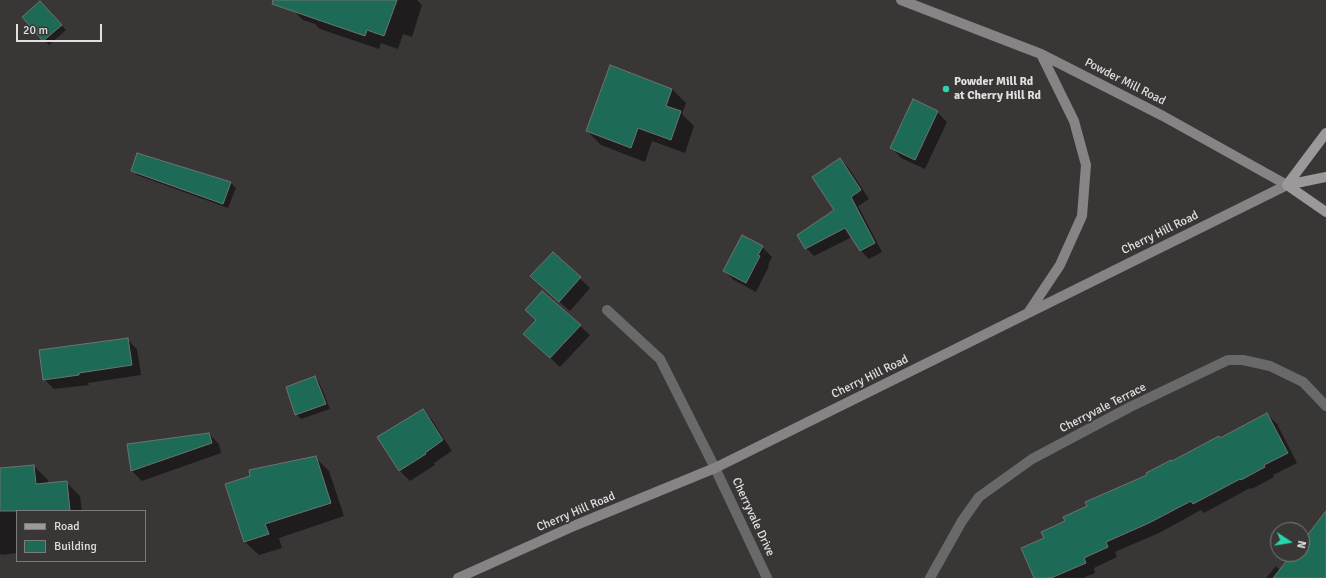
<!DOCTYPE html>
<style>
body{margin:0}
#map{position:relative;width:1326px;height:578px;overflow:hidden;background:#393636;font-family:Signika,sans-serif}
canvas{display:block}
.legend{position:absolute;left:16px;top:510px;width:130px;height:52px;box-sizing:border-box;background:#393636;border:1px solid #7c7a7a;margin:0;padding:5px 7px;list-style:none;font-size:12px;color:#e1dfdf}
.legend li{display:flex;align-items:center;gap:8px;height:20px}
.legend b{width:20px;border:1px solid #7c7a7a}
.north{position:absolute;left:1270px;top:522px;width:40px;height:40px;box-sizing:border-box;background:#393636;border:1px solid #7c7a7a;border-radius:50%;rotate:102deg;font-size:11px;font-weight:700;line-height:16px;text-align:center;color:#e1dfdf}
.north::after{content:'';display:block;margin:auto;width:14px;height:18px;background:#28d5ad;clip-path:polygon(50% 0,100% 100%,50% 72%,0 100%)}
.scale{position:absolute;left:16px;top:24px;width:86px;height:18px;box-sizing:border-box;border:2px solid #e1dfdf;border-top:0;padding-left:5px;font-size:12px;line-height:14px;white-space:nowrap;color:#e1dfdf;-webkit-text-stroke:3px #393636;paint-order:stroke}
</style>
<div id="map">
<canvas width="1326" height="578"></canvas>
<ul class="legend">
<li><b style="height:5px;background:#9c999a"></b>Road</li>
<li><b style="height:11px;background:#1d6b57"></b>Building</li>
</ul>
<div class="north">N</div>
<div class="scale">20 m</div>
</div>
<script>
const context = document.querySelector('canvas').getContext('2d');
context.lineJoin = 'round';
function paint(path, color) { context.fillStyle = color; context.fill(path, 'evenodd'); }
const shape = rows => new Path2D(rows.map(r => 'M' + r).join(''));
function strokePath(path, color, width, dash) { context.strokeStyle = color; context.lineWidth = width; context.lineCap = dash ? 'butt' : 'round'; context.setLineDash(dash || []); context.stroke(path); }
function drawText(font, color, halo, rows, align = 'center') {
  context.font = font + ' Signika,sans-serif'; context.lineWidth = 4; context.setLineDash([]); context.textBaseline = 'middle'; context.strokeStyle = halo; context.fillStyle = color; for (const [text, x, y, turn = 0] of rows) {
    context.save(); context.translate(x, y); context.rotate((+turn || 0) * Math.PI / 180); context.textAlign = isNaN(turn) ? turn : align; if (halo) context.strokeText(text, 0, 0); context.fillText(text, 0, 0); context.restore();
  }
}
paint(shape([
 [291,0,417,0,422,5,412,37,403,34,398,49,381,43,379,49,320,29,315,24,303,20,289,6],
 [45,7,66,30,49,45,24,17],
 [672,89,686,103,682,114,694,126,685,153,652,141,645,162,601,145,587,131],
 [937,112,947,122,925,169,901,158,892,148],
 [137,154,231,183,236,188,228,208,137,175,132,170],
 [840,159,848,167,869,199,858,206,882,252,869,259,861,251,852,237,814,256,806,248,835,211],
 [762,247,772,257,768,265,769,266,756,292,734,280,724,271],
 [553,253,590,288,570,311,541,286],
 [580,326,590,335,560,367,525,334],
 [127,339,137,349,141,375,88,383,89,385,54,389,44,379],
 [314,377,319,382,330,409,301,419,296,414],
 [423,410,432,420,452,451,434,463,435,465,410,481,400,471,379,438],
 [1267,414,1277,424,1297,463,1273,475,1274,477,1252,489,1250,488,1204,513,1201,510,1159,533,1115,552,1117,557,1094,568,1095,573,1083,578,1035,578,1046,539,1066,522,1172,462],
 [209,434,219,444,221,453,142,481,132,471,128,445],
 [315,457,329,471,344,516,279,538,282,548,259,555,245,542,226,484],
 [34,466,48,480,48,484,66,482,80,496,82,511,17,511,17,553,1,555,0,553,0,469],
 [1326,513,1326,578,1266,578,1276,566,1280,570,1293,554,1302,554,1302,543]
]), '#0007');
const building = shape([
 [273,0,397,0,384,36,367,30,365,36,272,4,273,0],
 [40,1,62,25,43,41,22,17,40,1],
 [610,65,672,89,666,106,681,111,671,140,638,128,631,148,586,131,610,65],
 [913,99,938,111,915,160,890,148,913,99],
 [137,153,231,182,223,204,131,171,137,153],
 [840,158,861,190,851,197,875,243,860,251,845,228,805,249,797,235,834,210,812,177,840,158],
 [742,235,763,246,758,255,760,256,746,283,723,271,742,235],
 [553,252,581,277,559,302,530,276,553,252],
 [542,291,581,325,550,358,523,334,536,320,525,310,542,291],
 [128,338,132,365,79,373,79,375,43,380,39,350,128,338],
 [315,376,326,404,295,415,286,387,315,376],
 [423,409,443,440,425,453,426,454,399,471,377,437,423,409],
 [1267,413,1288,453,1264,465,1265,467,1241,480,1240,479,1193,504,1191,501,1149,523,1106,542,1108,547,1084,558,1086,563,1051,578,1034,578,1021,548,1044,538,1041,532,1065,521,1063,517,1087,506,1085,502,1147,475,1146,473,1171,460,1172,461,1219,436,1220,438,1267,413],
 [209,433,212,443,131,471,127,444,209,433],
 [316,456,331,503,265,524,269,534,244,542,225,484,250,476,249,470,316,456],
 [34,465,36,484,67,481,70,511,0,511,0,468,34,465],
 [1326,511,1326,578,1273,578,1292,554,1302,554,1302,542,1326,511]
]);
paint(building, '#1d6b57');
strokePath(building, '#6e7270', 1);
strokePath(shape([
 [607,310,660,359,715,468]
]), '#6a6969', 10);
strokePath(shape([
 [715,468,767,578],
 [930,578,962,521,979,497,1032,459,1130,407,1228,360,1243,360,1270,366,1303,382,1326,406]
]), '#6a6969', 10);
strokePath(shape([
 [901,0,1041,54,1163,116,1287,185],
 [1028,313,1060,265,1082,216,1086,165,1074,121,1041,54],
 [458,578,576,525,715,468,1287,185]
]), '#878485', 10);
strokePath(shape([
 [1287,185,1326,133],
 [1287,185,1326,212],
 [1287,185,1326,177]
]), '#9c999a', 10);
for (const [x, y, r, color] of [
 [946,89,4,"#28d5ad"]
]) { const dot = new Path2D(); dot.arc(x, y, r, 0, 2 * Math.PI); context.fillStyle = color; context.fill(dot); strokePath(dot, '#393636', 1.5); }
drawText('bold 12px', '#e1dfdf', '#393636', [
 ["Powder Mill Rd",954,82],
 ["at Cherry Hill Rd",954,96]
], 'left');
drawText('12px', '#e1dfdf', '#393636', [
 ["Powder Mill Road",1125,82,27],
 ["Cherry Hill Road",1160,233,-26],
 ["Cherry Hill Road",870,377,-26],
 ["Cherryvale Terrace",1103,408,-27],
 ["Cherry Hill Road",576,512,-23],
 ["Cherryvale Drive",753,517,65]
]);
</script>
